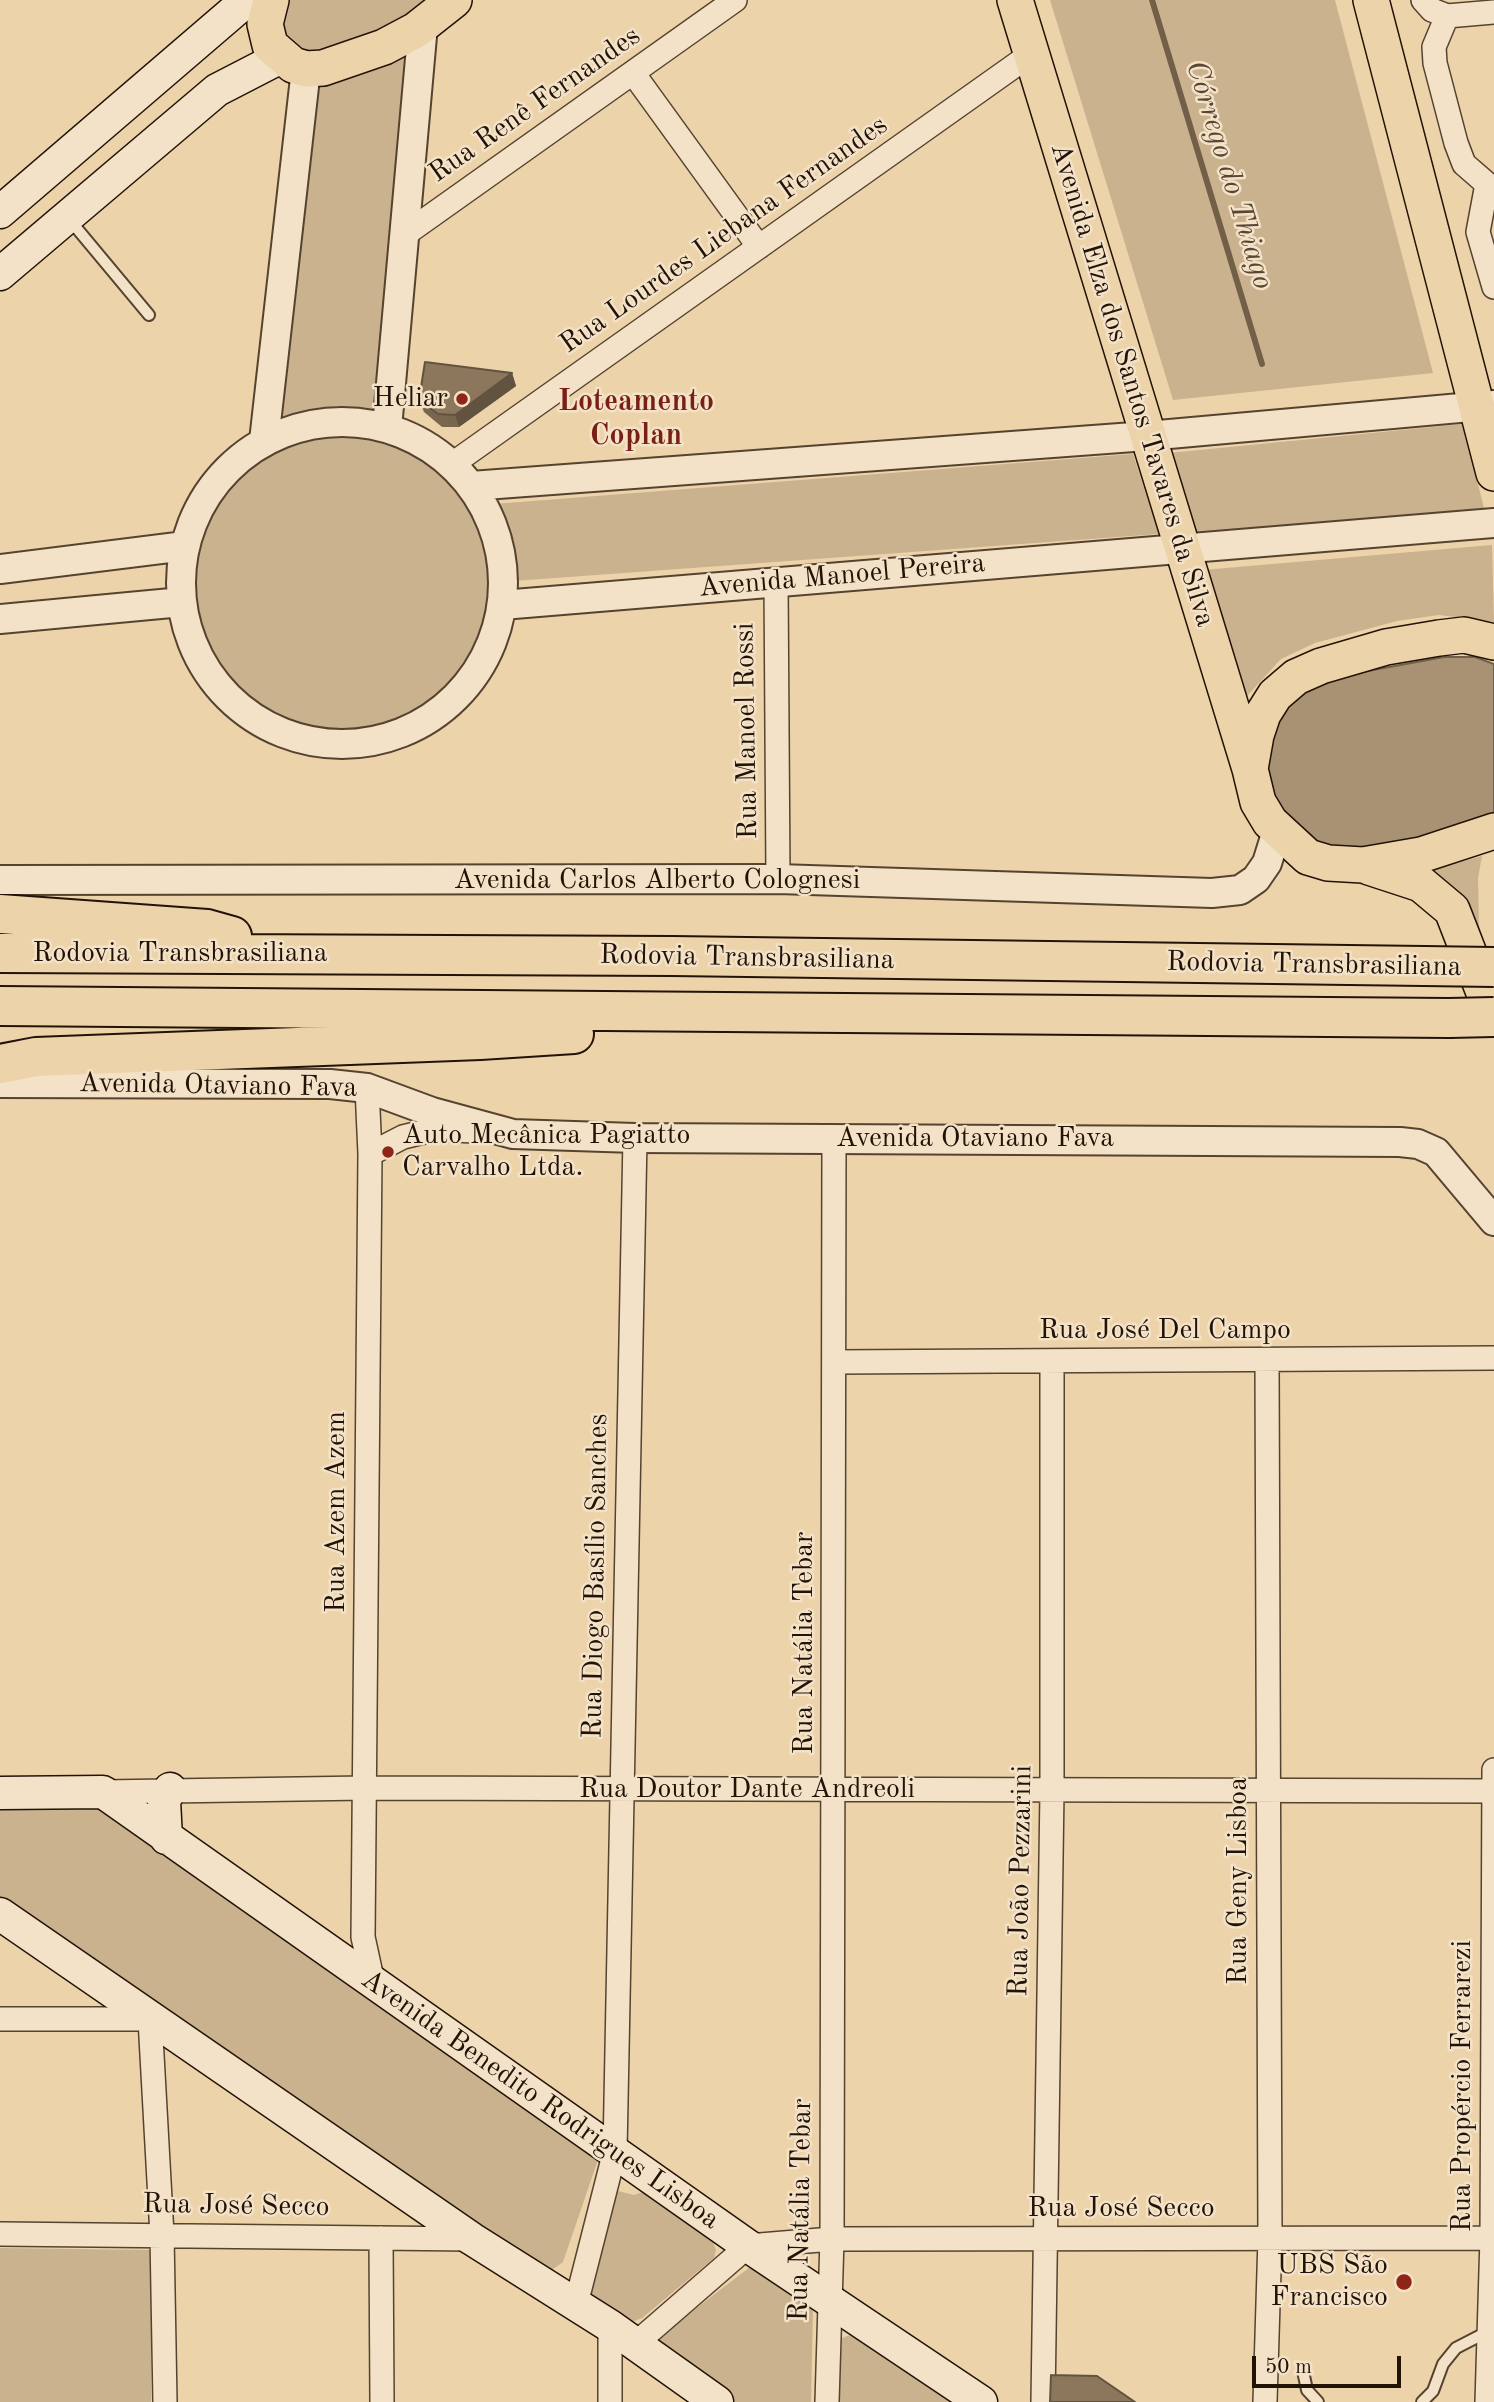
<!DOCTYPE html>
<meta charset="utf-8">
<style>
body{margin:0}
#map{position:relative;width:1494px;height:2402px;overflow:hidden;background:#edd3aa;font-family:"Old Standard TT",serif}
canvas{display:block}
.scale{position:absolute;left:1252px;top:2356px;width:149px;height:32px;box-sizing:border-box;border:4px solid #221307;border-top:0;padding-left:9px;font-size:21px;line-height:24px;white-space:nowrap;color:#221307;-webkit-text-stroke:5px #f3e2c8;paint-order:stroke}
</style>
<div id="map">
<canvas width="1494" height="2402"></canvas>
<div class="scale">50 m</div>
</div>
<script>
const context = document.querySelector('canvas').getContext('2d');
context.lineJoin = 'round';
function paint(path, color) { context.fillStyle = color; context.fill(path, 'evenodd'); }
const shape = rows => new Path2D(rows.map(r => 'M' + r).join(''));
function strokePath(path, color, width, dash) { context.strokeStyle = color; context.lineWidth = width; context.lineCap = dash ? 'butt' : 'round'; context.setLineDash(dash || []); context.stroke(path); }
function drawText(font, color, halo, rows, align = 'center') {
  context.font = font + ' "Old Standard TT",serif'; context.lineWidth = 5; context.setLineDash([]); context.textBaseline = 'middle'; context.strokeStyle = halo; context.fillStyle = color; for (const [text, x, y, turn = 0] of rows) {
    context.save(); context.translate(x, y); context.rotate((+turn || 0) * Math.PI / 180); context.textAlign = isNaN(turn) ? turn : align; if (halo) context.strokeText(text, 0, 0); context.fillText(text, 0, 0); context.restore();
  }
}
paint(shape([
 [282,0,443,0,412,24,319,54,278,45],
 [1050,0,1335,0,1433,373,1173,400],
 [409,47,374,410,336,406,280,417,317,82],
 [1463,424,1484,508,1193,534,1169,453],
 '194 581a151 151 0 1 1 302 0a151 151 0 1 1-302 0Z',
 [1133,454,1159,534,514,581,502,513,494,504],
 [1492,545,1494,622,1439,615,1397,621,1315,643,1281,659,1247,696,1203,570],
 [1482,856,1478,878,1479,925,1484,943,1475,942,1431,870],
 [94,1806,600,2154,563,2262,549,2272,0,1897,0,1808],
 [618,2191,634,2195,643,2192,712,2240,716,2250,714,2258,642,2318,624,2325,592,2301,592,2281],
 [0,2248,151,2250,151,2402,0,2402],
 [750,2267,763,2269,808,2302,813,2310,811,2402,735,2402,665,2353,660,2346,660,2336],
 [853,2334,956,2402,838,2402,842,2338]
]), '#cab28e');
const water = shape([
 [1444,657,1475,657,1494,664,1494,816,1416,841,1357,851,1328,850,1279,815,1264,768,1275,720,1299,689,1329,678,1444,657]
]);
paint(water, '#a89273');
strokePath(water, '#725f48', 2);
strokePath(shape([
 [1152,0,1262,364]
]), '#725f48', 6);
const service = shape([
 [69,219,149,315],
 [1303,2371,1307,2390,1318,2402],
 [1422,2402,1433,2391,1443,2364,1456,2348,1489,2331]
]);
const minor = shape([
 [1423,0,1432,10,1447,16,1434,47,1435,63,1456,143,1464,164,1487,184,1478,232,1494,287],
 [1447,16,1494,12],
 [633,73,759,247],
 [404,235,735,0],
 [451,465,1031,54],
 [776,581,778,879],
 [367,1088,370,1154,363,1937,373,1983],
 [370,1154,403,1137,436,1129,474,1131],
 [836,1362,1494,1358],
 [103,1792,365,1788,1494,1791],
 [0,2019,150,2019,162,2235,165,2402],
 [0,2234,472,2239],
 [381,2238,382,2402],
 [576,2304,615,2151,635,1138],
 [634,2345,748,2246,832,2239,1494,2238],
 [610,2402,610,2326],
 [827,2402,832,2239,834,1137],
 [1043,2402,1052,1791,1052,1361],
 [1265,2402,1270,2238,1267,1360],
 [1487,2402,1492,2238,1494,1770]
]);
const tertiary = shape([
 '181 583a161 161 0 1 1 322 0a161 161 0 1 1-322 0Z',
 [387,428,423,25],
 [264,441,306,69],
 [471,486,1147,436,1494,405],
 [0,569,185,546],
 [502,605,1494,523],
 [0,619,182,602],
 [0,880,778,879,1212,893,1240,890,1256,879,1267,863,1277,831],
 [0,1083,330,1084,367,1088,432,1112,513,1134,635,1138,1400,1142,1418,1144,1436,1152,1494,1221]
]);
const secondary = shape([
 [0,212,247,0],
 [0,274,217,90,281,57],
 [0,1793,103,1792,748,2246,981,2402],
 [166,1838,164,1801,170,1789],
 [0,1914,472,2239,610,2326,717,2402]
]);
const primary = shape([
 [271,0,265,24,270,45,293,65,306,69,323,68,384,47,416,30,454,0],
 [1015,0,1250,769],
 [1371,0,1494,473],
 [1494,642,1464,635,1439,638,1386,647,1321,666,1296,677,1275,695,1263,714,1256,735,1250,769,1258,802,1270,822,1308,857,1328,863,1363,865,1421,855,1494,831],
 [1369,867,1421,884,1452,910,1494,1018]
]);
const motorway = shape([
 [0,914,207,929,232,936],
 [0,953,672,956,1424,966],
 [0,1006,1449,1018],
 [0,1064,36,1057,480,1040,574,1034]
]);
strokePath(service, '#554330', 14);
strokePath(minor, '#554330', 26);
strokePath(tertiary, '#554330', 32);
strokePath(secondary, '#221307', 35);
strokePath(primary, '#221307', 38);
strokePath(motorway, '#221307', 42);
strokePath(service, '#f3e2c8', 10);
strokePath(minor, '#f3e2c8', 23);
strokePath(tertiary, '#f3e2c8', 28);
strokePath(secondary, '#f3e2c8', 32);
strokePath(primary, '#edd3aa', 35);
strokePath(motorway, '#edd3aa', 38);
const motorwayBridge = shape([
 [1424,966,1494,967],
 [1449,1018,1494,1017]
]);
strokePath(motorwayBridge, '#221307', 42, []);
strokePath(motorwayBridge, '#edd3aa', 38);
paint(shape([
 [512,373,516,386,459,427,442,427,424,412,419,400]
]), '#78664f');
paint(shape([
 [512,373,516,386,459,427,455,415]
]), '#625340');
const building = shape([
 [425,362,512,373,455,415,438,414,419,400,425,362],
 [1051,2375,1097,2376,1135,2402,1050,2402,1051,2375]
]);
paint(building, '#8c775c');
strokePath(building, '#625340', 2);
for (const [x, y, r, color] of [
 [462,399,7,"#8f2418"],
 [388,1152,7,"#8f2418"],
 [1404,2282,9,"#8f2418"]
]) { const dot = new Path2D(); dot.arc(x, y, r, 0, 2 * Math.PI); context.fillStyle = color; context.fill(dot); strokePath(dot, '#f3e2c8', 2.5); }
drawText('28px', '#221307', '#f3e2c8', [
 ["Rua Renê Fernandes",535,105,-35],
 ["Rua Lourdes Liebana Fernandes",724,235,-35],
 ["Avenida Elza dos Santos Tavares da Silva",1132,385,73],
 ["Avenida Manoel Pereira",842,576,-5],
 ["Rua Manoel Rossi",747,731,-91],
 ["Avenida Carlos Alberto Colognesi",657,881],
 ["Rodovia Transbrasiliana",180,954],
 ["Rodovia Transbrasiliana",747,958,1],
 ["Rodovia Transbrasiliana",1314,965,1],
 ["Avenida Otaviano Fava",218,1086,1],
 ["Avenida Otaviano Fava",975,1139],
 ["Rua José Del Campo",1165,1331],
 ["Rua Azem Azem",337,1512,-90],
 ["Rua Diogo Basílio Sanches",596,1576,-89],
 ["Rua Natália Tebar",805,1643,-90],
 ["Rua Doutor Dante Andreoli",747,1790],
 ["Rua João Pezzarini",1021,1881,-89],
 ["Rua Geny Lisboa",1239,1881,-90],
 ["Rua Propércio Ferrarezi",1463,2086,-90],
 ["Avenida Benedito Rodrigues Lisboa",540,2100,35],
 ["Rua José Secco",236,2206,1],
 ["Rua José Secco",1121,2209],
 ["Rua Natália Tebar",801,2210,-89]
]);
drawText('28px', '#221307', '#f3e2c8', [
 ["Heliar",448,399],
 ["Auto Mecânica Pagiatto",402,1136,"left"],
 ["Carvalho Ltda.",402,1168,"left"],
 ["UBS São",1388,2266],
 ["Francisco",1388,2298]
], 'right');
drawText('italic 30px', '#584632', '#f3e2c8', [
 ["Córrego do Thiago",1229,175,73]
]);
drawText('bold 30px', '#7a1f14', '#f3e2c8', [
 ["Loteamento",636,402],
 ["Coplan",636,436]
]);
</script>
